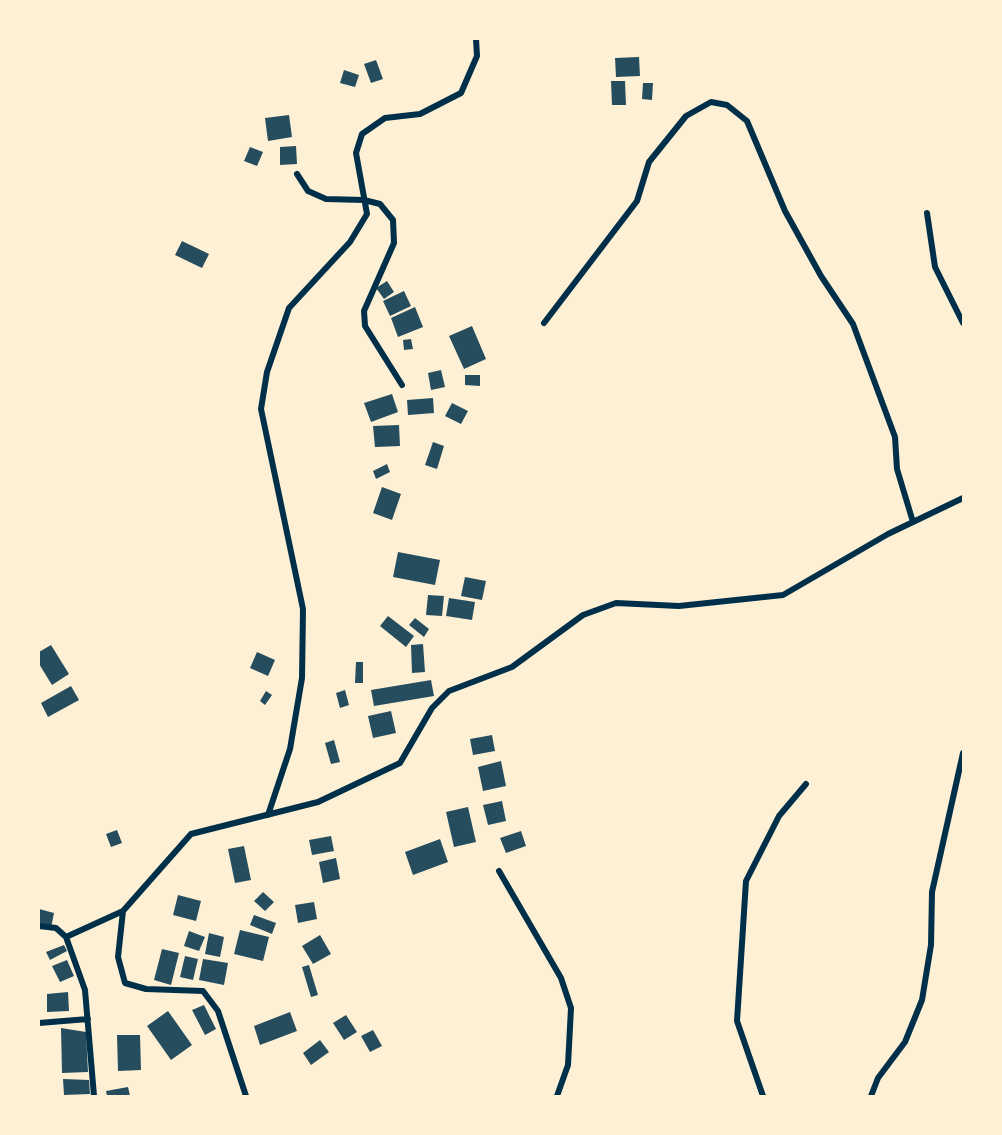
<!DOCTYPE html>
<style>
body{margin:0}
#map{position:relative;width:1002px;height:1135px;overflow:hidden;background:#fdf0d5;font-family:Helvetica,sans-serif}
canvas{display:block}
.frame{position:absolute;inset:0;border:40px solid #fdf0d5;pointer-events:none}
</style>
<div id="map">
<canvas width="1002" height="1135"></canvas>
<div class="frame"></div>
</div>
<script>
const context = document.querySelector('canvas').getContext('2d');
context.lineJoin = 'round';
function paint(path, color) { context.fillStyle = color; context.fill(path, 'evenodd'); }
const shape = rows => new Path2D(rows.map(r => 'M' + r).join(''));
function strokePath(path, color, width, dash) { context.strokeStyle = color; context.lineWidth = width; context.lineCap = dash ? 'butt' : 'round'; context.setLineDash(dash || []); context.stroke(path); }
paint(shape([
 [639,57,640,76,616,77,615,58],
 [376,60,383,79,371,83,364,64],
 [344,70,359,75,355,87,340,83],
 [611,81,625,81,626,105,612,105],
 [643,83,653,83,652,100,642,99],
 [289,115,292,137,268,141,265,118],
 [296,146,297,164,280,165,280,147],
 [250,147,263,152,257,166,244,161],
 [182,241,209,254,202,268,175,255],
 [387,281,394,292,384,299,376,288],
 [404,291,411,306,390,316,383,301],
 [415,307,423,327,398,337,391,318],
 [472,326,486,359,464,369,449,336],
 [411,339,413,349,404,350,403,340],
 [441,370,445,387,431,390,428,373],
 [465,375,480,375,480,386,465,385],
 [392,394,398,412,371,422,364,403],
 [433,398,434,413,408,415,407,400],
 [452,403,468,411,461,424,445,416],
 [399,425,400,446,375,447,373,426],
 [433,442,444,446,437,469,425,465],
 [387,464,390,472,376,479,373,471],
 [382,487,401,494,392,520,373,513],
 [398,552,440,560,435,585,393,577],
 [465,577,486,581,482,600,461,596],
 [428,595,444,596,442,616,426,615],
 [449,598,475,602,472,620,446,616],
 [388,616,414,636,406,647,380,626],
 [415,618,429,629,424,637,409,625],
 [423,644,425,672,412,673,411,645],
 [51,645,69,674,52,685,39,664,39,652],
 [257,652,275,660,268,676,250,668],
 [356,662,363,662,363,683,355,683],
 [431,680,434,696,374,706,371,690],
 [71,686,79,700,48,717,41,703],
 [345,690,349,705,340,708,336,693],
 [266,691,272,695,265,705,260,701],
 [391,711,396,733,373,738,368,716],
 [492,735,495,751,473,755,470,739],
 [334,740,340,762,331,764,325,743],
 [501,761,506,786,483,791,478,767],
 [502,801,506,821,488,825,483,805],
 [468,807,476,842,454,847,446,812],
 [117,830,122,843,111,847,106,834],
 [521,831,526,846,506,853,500,838],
 [331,836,334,851,312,855,309,840],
 [440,839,448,862,413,875,405,852],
 [244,846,251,880,235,883,228,849],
 [336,858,340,879,323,883,319,862],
 [263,892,274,902,265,911,254,901],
 [178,895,201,901,196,921,173,915],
 [314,902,317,919,298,923,295,905],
 [39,909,54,913,51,928,39,925],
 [254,915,276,923,272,934,250,925],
 [240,930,269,937,263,961,234,954],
 [189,931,205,937,199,951,184,946],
 [209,933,224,937,220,957,205,954],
 [320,935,331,954,313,964,302,946],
 [64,945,67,951,50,960,46,952],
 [162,949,179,953,171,985,154,980],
 [185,956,198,959,193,980,180,977],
 [203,959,228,963,224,985,199,980],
 [67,960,74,976,60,982,52,966],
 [309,965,318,995,311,997,302,967],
 [68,992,69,1011,47,1012,47,994],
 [204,1005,216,1029,205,1035,192,1010],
 [168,1011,192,1045,171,1060,147,1026],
 [290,1012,297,1031,260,1045,254,1026],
 [346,1015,357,1032,344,1040,333,1023],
 [61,1028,86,1032,88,1072,62,1073],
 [373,1030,382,1046,370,1052,361,1036],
 [117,1035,140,1035,141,1070,118,1071],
 [320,1040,329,1052,311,1065,303,1053],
 [63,1079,89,1080,90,1094,64,1095],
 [128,1087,130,1096,107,1096,106,1091]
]), '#264d5e');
strokePath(shape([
 [297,174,308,191,326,199,364,200,380,204,393,220,394,243,364,311,365,326,402,385],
 [927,213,935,267,963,323],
 [544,323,637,201,649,162,686,116,711,102,727,105,747,121,785,211,821,276,853,324,895,437,897,469,913,522],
 [268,815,290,749,302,678,303,609,261,409,267,372,289,308,350,242,367,214,356,153,362,134,385,118,420,114,461,93,477,56,476,39],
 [499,871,561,978,571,1008,568,1065,557,1096],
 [39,926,56,928,66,937,85,990,94,1096],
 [66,937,123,911],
 [39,1023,88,1019],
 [246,1096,218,1011,203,991,146,989,125,983,118,957,123,911,191,834,318,802,400,763,432,708,449,691,512,667,583,615,616,603,679,606,783,595,888,534,963,498],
 [763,1096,737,1021,746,881,779,816,806,784],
 [871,1096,878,1078,905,1042,922,1000,931,945,932,892,963,753]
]), '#003049', 6);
</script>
